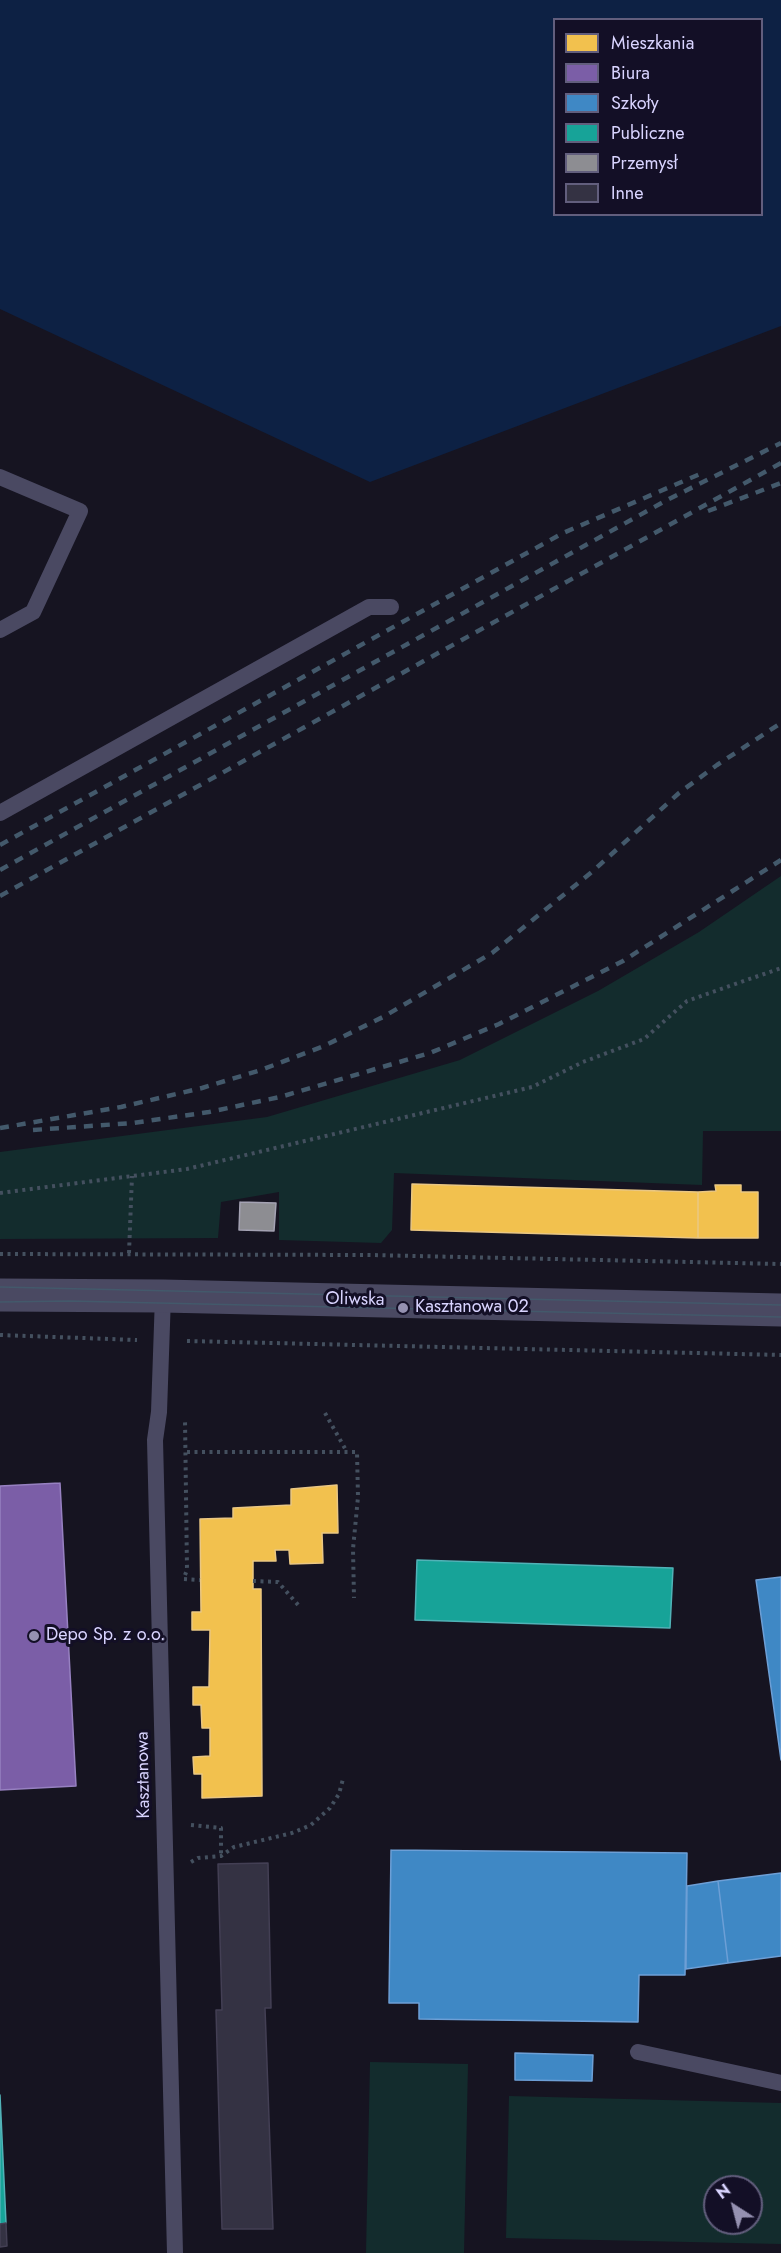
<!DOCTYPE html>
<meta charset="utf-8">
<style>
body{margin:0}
#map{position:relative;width:781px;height:2253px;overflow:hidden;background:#161421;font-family:Jost,sans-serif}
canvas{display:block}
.legend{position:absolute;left:553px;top:18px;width:210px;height:198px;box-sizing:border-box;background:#130f26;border:2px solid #625e7d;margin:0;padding:8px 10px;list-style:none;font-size:18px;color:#d9d4ff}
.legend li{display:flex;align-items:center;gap:12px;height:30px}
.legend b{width:30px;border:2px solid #625e7d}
.north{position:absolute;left:703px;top:2175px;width:60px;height:60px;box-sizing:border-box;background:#130f26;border:2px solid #625e7d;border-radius:50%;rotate:324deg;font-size:16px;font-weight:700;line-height:24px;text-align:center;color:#d9d4ff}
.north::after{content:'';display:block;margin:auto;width:21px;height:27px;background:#9591b1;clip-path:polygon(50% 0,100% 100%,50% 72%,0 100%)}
</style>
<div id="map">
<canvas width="781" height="2253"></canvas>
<ul class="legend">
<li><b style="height:16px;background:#f2c14e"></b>Mieszkania</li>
<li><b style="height:16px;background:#7b5ea7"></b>Biura</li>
<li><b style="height:16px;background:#3f88c5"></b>Szkoły</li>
<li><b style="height:16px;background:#17a398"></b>Publiczne</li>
<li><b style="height:16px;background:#8d8d92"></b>Przemysł</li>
<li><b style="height:16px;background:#343243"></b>Inne</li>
</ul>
<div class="north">N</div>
</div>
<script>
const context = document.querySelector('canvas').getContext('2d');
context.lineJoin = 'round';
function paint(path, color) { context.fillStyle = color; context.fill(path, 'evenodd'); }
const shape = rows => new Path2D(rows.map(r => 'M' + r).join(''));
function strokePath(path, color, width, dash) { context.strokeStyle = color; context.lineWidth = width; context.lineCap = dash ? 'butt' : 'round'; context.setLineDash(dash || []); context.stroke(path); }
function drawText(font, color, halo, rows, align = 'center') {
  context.font = font + ' Jost,sans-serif'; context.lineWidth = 6; context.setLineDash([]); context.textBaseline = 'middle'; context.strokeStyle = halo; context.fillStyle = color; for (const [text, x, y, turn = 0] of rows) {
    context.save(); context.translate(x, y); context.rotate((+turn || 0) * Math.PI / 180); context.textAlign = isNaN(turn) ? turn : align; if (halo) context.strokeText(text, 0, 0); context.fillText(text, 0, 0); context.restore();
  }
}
paint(shape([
 [781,876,781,1131,703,1131,702,1185,394,1173,392,1230,381,1243,279,1240,279,1192,221,1202,218,1238,0,1239,0,1152,267,1117,460,1060,598,991,699,932],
 [370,2062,468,2064,464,2253,366,2253],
 [509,2096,781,2103,781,2244,506,2238],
 [715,2187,751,2187,751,2223,715,2223]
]), '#132c2d');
paint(shape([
 [0,0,781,0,781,326,370,482,0,309],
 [554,20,762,20,762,214,554,214]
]), '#0d2144');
const homes = shape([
 [412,1184,698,1192,698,1238,411,1230,412,1184],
 [715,1185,741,1185,741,1192,758,1192,758,1238,698,1238,698,1192,716,1191,715,1185],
 [337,1485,338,1533,322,1533,323,1563,290,1564,289,1550,275,1550,276,1561,253,1561,253,1589,261,1589,262,1796,202,1798,202,1774,194,1774,193,1757,210,1756,210,1728,202,1728,201,1705,193,1705,193,1687,209,1687,210,1630,192,1630,192,1612,201,1612,200,1519,233,1518,233,1508,291,1505,291,1489,337,1485]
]);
paint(homes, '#f2c14e');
strokePath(homes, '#eac783', 1.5);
const offices = shape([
 [60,1483,76,1786,0,1790,0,1486,60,1483]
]);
paint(offices, '#7b5ea7');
strokePath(offices, '#9781c1', 1.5);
const schools = shape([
 [781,1577,781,1760,756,1580,781,1577],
 [391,1850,687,1853,685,1975,639,1975,638,2022,419,2019,419,2003,389,2003,391,1850],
 [781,1873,781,1956,728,1963,718,1881,781,1873],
 [718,1881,728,1963,686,1969,687,1886,718,1881],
 [515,2053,593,2055,592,2081,515,2080,515,2053]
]);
paint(schools, '#3f88c5');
strokePath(schools, '#6d9fd6', 1.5);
const public = shape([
 [417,1560,673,1568,670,1628,415,1620,417,1560],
 [0,2095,6,2223,0,2224,0,2095]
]);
paint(public, '#17a398');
strokePath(public, '#51b2b7', 1.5);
const industry = shape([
 [240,1202,276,1203,274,1231,239,1230,240,1202]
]);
paint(industry, '#8d8d92');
strokePath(industry, '#a4a2b3', 1.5);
const building = shape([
 [268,1863,271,2008,265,2008,273,2229,222,2229,216,2010,222,2010,218,1864,268,1863],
 [6,2223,7,2246,0,2247,0,2224,6,2223]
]);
paint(building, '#343243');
strokePath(building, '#433f54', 1.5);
strokePath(shape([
 [0,1193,187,1169,532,1087,583,1062,644,1039,687,1001,781,968],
 [129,1253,132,1176],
 [0,1254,370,1255,781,1264],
 [0,1335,137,1340],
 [187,1341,781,1355],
 [325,1413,347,1452],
 [187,1452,357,1452,358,1497,353,1549,354,1598],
 [185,1575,187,1570,185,1419],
 [184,1579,200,1580],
 [253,1581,278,1582,299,1606],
 [191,1825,221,1828,221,1856],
 [191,1862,198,1858,221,1856,234,1847,292,1833,311,1825,330,1808,339,1794,343,1779]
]), '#44505f', 4, [3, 4.5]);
strokePath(shape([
 [0,477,80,511,33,612,0,630],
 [0,813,369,607,391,607],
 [163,1296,159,1412,155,1440,175,2253],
 [638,2052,781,2083]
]), '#4a4962', 16);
strokePath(shape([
 [0,1295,163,1296,781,1310]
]), '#4a4962', 33);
strokePath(shape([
 [0,1287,781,1305],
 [0,1302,69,1301,781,1317]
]), '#43596b', 1.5);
strokePath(shape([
 [708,511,781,483],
 [0,845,563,533,700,474],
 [0,870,667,500,781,443],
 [0,896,781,463],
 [0,1128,121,1107,202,1088,261,1070,324,1046,383,1017,492,953,593,871,679,793,717,765,781,723],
 [33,1130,133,1123,209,1112,280,1097,430,1053,499,1024,623,961,781,860]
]), '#43596b', 4.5, [9, 8]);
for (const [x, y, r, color] of [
 [403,1308,6,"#9591b1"],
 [34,1636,6,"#9591b1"]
]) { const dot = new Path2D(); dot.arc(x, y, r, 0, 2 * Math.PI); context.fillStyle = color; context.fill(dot); strokePath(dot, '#130f26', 2); }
drawText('18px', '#d9d4ff', '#130f26', [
 ["Oliwska",355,1300,1],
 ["Kasztanowa",144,1775,-91]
]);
drawText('18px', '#d9d4ff', '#130f26', [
 ["Kasztanowa 02",415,1308],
 ["Depo Sp. z o.o.",46,1636]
], 'left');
</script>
